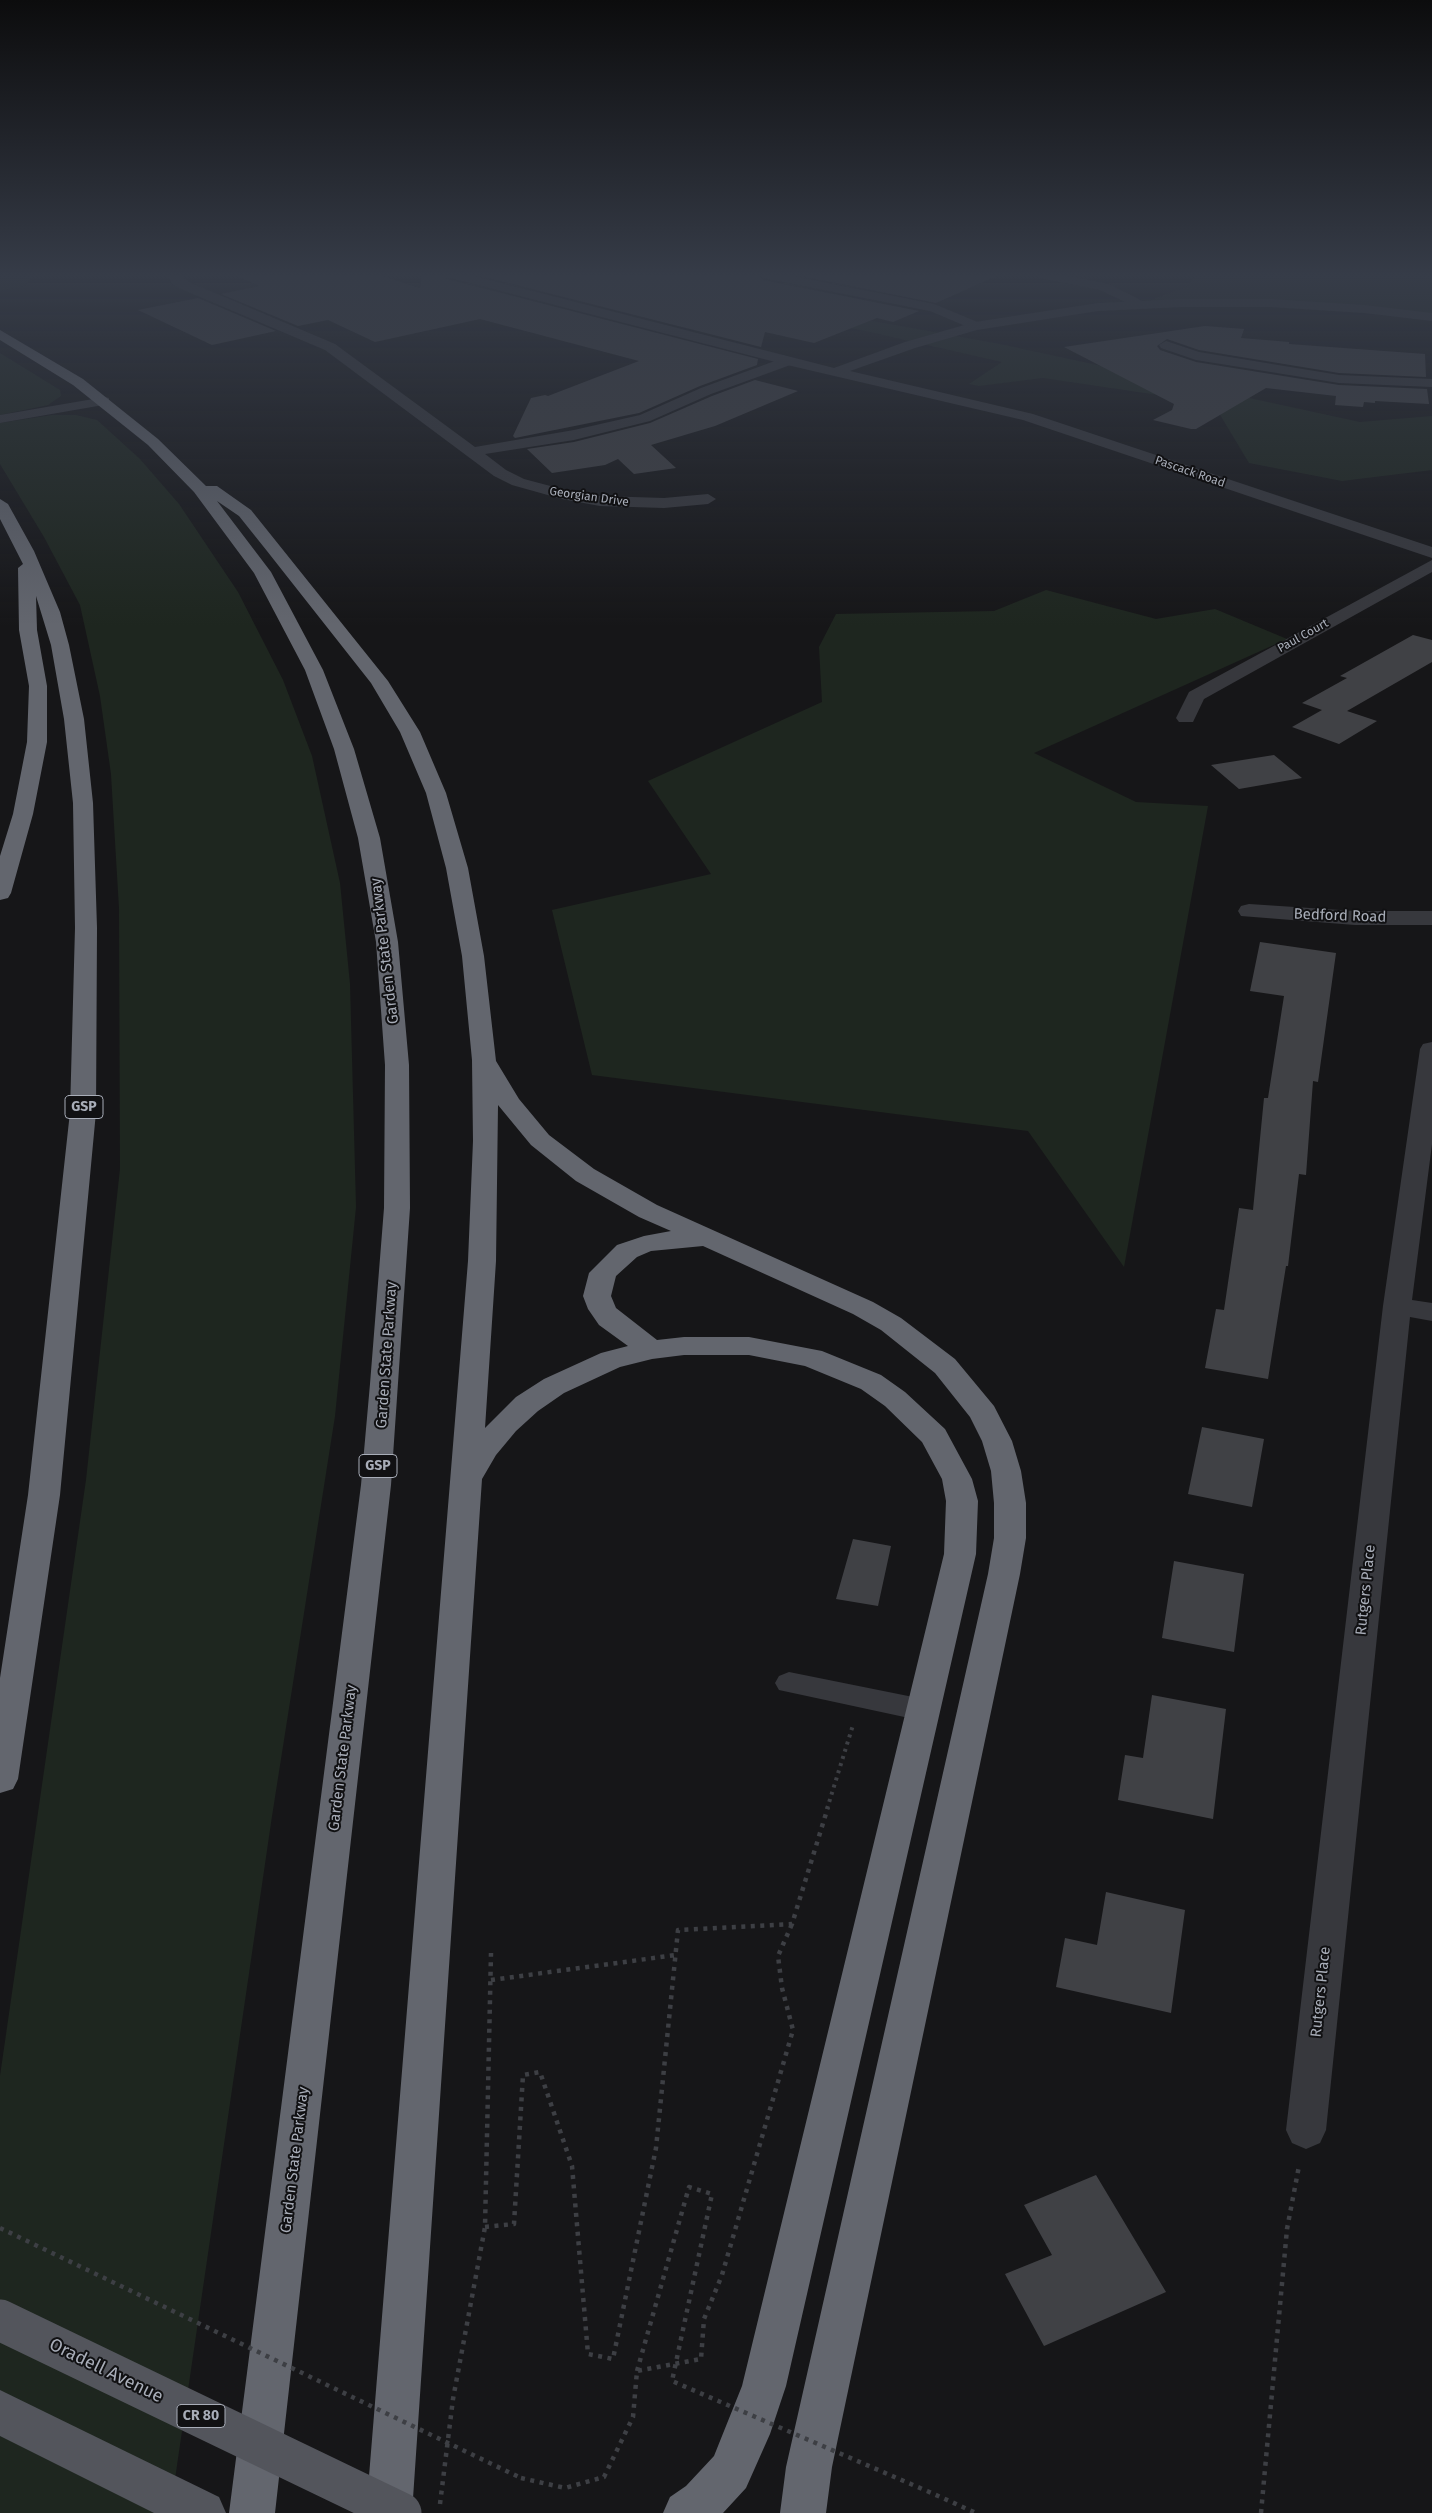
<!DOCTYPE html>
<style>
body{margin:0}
canvas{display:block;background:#161618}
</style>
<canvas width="1432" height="2513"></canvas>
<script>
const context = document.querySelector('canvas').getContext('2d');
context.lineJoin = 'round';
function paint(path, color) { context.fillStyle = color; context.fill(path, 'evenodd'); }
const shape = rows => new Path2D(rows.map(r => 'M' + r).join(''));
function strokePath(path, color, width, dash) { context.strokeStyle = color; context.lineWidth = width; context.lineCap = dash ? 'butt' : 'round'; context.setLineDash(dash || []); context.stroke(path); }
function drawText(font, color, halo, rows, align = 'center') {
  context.font = font + ' "Fira Sans",sans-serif'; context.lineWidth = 4; context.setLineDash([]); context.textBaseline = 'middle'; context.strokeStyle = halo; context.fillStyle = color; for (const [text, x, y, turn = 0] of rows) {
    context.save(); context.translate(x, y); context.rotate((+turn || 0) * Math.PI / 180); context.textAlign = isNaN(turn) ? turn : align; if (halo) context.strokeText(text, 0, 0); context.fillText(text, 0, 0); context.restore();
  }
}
paint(shape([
 [0,274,34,274,25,286,0,291],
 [619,274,643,274,878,322,1000,344,1360,422,1432,416,1432,470,1342,481,1249,463,1213,403,1043,378,979,386,969,384,1002,362,870,332,645,287],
 [1198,274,1432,274,1432,317,1317,305,1141,304,1186,287],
 [0,353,60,390,61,396,48,405,0,415],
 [52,415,76,415,97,420,140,459,179,504,238,592,283,680,312,756,340,883,350,984,356,1207,335,1416,272,1816,170,2513,0,2513,0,2076,86,1480,120,1169,119,908,111,774,100,696,80,605,44,537,0,464,0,423],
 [1046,590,1156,619,1215,609,1287,639,1034,753,1136,802,1208,806,1124,1267,1028,1131,592,1075,552,910,711,874,648,781,822,702,819,647,836,614,994,611]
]), '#1e261f');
paint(shape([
 [233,274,376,274,420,288,422,274,443,274,447,279,758,359,757,365,700,386,639,413,515,438,513,436,531,398,545,395,548,396,639,361,480,319,375,342,328,320,298,326,221,294,259,286],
 [473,274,755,274,763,280,919,311,893,322,877,318,814,343,765,332,761,347],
 [791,274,1001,274,936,303],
 [198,298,276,331,212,345,138,310],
 [1205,326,1244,329,1241,338,1289,342,1289,344,1425,354,1426,377,1339,373,1199,350,1167,339,1157,346,1160,350,1196,362,1339,385,1427,389,1429,404,1375,401,1375,403,1364,402,1363,407,1335,405,1336,396,1266,388,1196,429,1191,429,1153,420,1172,410,1174,404,1064,347],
 [755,380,798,391,715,426,651,445,676,468,634,474,618,459,605,465,552,473,527,449,574,442,650,423,712,396],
 [1413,635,1432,640,1432,662,1347,711,1377,721,1339,744,1292,727,1322,710,1302,703,1347,678,1340,676],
 [1274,755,1302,778,1239,789,1211,765],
 [1260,942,1336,953,1318,1082,1313,1081,1306,1175,1299,1174,1288,1266,1286,1266,1268,1379,1205,1368,1216,1309,1224,1310,1239,1208,1253,1210,1264,1098,1268,1098,1284,996,1250,991],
 [1202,1427,1264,1439,1252,1507,1188,1494],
 [853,1539,891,1546,878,1606,836,1599],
 [1174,1561,1244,1574,1234,1652,1162,1638],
 [1152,1695,1226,1709,1213,1819,1118,1800,1125,1755,1143,1758],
 [1106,1892,1185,1910,1171,2013,1056,1987,1065,1938,1097,1945],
 [1096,2175,1166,2292,1044,2346,1005,2274,1052,2255,1024,2205]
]), '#404145');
strokePath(shape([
 [827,1809,853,1725]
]), '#3d3f44', 4, [3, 4.5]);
strokePath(shape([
 [491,1980,676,1955],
 [485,2227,514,2224,523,2075,540,2072,572,2166,588,2354,613,2359,656,2148,678,1930,792,1924,828,1807],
 [521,2478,565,2488,604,2477,633,2417,637,2371,701,2359,704,2319,722,2275,793,2030,782,1988,778,1956,792,1924],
 [927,2491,976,2513],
 [440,2504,453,2399,485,2227,491,1953],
 [1261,2513,1287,2229,1299,2166]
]), '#3d3f44', 4.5, [4, 5.5]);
paint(shape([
 [105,397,109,398,109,404,0,423,0,415,105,397],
 [789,1672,923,1699,933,1702,937,1710,933,1718,923,1721,779,1690,775,1683,779,1676,789,1672]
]), '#37383d');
paint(shape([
 [167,274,179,274,189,282,335,344,475,447,574,430,640,415,701,388,783,358,793,358,795,361,793,364,711,394,650,421,574,440,485,454,506,470,524,479,569,491,600,496,664,498,708,494,716,499,708,504,664,508,600,506,562,499,512,485,494,476,325,350,179,288,172,284,167,274],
 [757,274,782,274,934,304,980,323,982,326,975,330,930,311,763,278,757,274],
 [1034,274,1058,274,1109,284,1148,304,1141,308,1136,307,1100,290,1040,278,1034,274],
 [1166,341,1199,352,1339,375,1432,379,1432,387,1339,383,1196,360,1161,348,1159,345,1166,341],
 [1432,560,1432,572,1204,699,1193,722,1179,722,1176,718,1189,692,1432,560],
 [1249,904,1355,911,1432,911,1432,925,1355,925,1241,916,1238,911,1241,906,1249,904],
 [1432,1042,1432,1144,1412,1300,1432,1303,1432,1321,1410,1317,1326,2130,1320,2143,1306,2149,1292,2143,1286,2130,1383,1306,1420,1049,1423,1044,1432,1042]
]), '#37383d');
paint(shape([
 [445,274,466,274,834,368,905,342,975,322,1098,303,1181,299,1271,299,1364,305,1432,313,1432,321,1364,313,1271,307,1181,307,1098,311,977,330,915,348,850,371,1033,414,1432,547,1432,558,1023,420,783,364,447,277,445,274]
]), '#37383d');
paint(shape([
 [0,2390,219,2497,226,2513,154,2513,0,2436,0,2390]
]), '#53555c');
paint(shape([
 [0,330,83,379,158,439,206,486,217,486,251,510,388,681,420,732,446,793,468,868,484,956,496,1061,519,1099,549,1135,594,1169,657,1205,873,1302,901,1318,955,1359,994,1406,1012,1441,1021,1471,1026,1503,1026,1538,1020,1574,832,2467,826,2513,780,2513,786,2467,988,1574,994,1538,994,1503,991,1471,982,1441,970,1417,935,1373,881,1330,853,1314,703,1246,651,1251,637,1257,616,1276,611,1296,616,1308,657,1340,684,1337,749,1337,822,1351,881,1375,905,1392,945,1429,972,1479,978,1501,976,1554,786,2386,770,2434,746,2488,723,2513,663,2513,670,2497,686,2486,714,2456,742,2386,944,1554,946,1501,942,1479,922,1442,885,1406,861,1389,805,1366,749,1355,684,1355,652,1359,620,1367,564,1393,538,1411,516,1431,496,1455,482,1479,412,2513,366,2513,468,1261,473,1141,472,1060,462,956,446,868,426,793,400,732,371,683,267,551,239,516,217,501,271,572,323,670,354,749,380,838,398,942,409,1065,410,1208,391,1485,275,2513,229,2513,361,1485,370,1384,384,1208,385,1065,376,942,358,838,334,749,305,670,254,573,194,492,148,445,73,385,0,340,0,330],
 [498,1105,531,1145,576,1181,639,1217,671,1231,644,1236,617,1245,589,1273,583,1296,588,1309,599,1325,628,1346,601,1353,544,1379,516,1397,485,1428,496,1261,498,1105],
 [0,499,8,504,34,551,60,612,69,645,84,719,93,803,97,928,96,1112,60,1495,18,1779,13,1789,0,1793,0,1678,28,1495,70,1112,75,928,73,803,64,719,51,645,36,596,37,630,47,686,47,742,33,814,11,893,8,898,0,900,0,856,13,814,27,742,29,686,19,630,18,568,23,564,0,519,0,499]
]), '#63666e');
strokePath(shape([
 [0,2228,521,2478],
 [637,2371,689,2187,712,2194,672,2381,927,2491]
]), '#3d3f44', 4.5, [4, 5.5]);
strokePath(shape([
 [0,2320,401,2513]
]), '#53555c', 41);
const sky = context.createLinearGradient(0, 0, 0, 626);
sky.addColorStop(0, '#0c0c0d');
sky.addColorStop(0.44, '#363c48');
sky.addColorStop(1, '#363c4800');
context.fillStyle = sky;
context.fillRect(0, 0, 1432, 626);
drawText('12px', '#a8adb8', '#111113', [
 ["Pascack Road",1190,472,19],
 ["Georgian Drive",589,497,8],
 ["Paul Court",1303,636,-29]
]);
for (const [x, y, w] of [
 [84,1107,38],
 [378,1466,38],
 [201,2416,48]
]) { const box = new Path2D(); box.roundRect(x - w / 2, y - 11.5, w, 23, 4); context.fillStyle = '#111113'; context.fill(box); strokePath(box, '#a8adb8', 1); }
drawText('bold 14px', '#a8adb8', null, [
 ["GSP",84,1107],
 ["GSP",378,1466],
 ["CR 80",201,2416]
]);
drawText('15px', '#a8adb8', '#111113', [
 ["Bedford Road",1340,916,2],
 ["Garden State Parkway",385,951,-97],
 ["Garden State Parkway",387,1355,-86],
 ["Rutgers Place",1366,1590,-84],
 ["Garden State Parkway",343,1758,-83],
 ["Rutgers Place",1321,1992,-84],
 ["Garden State Parkway",295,2160,-83]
]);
drawText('18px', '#a8adb8', '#111113', [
 ["Oradell Avenue",106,2371,26]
]);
</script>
